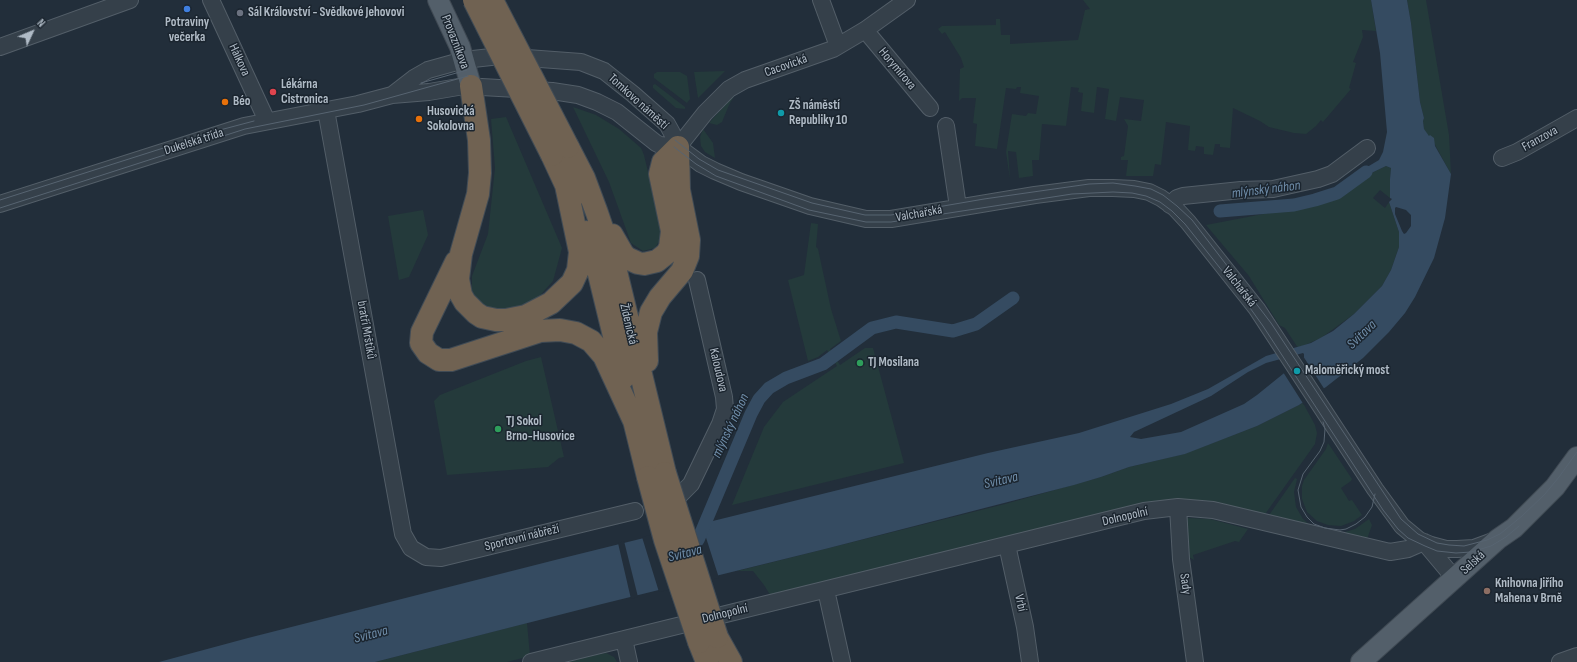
<!DOCTYPE html>
<meta charset="utf-8">
<style>
body{margin:0}
#map{position:relative;width:1577px;height:662px;overflow:hidden;background:#222e3a;font-family:"Sofia Sans Condensed",sans-serif}
canvas{display:block}
.north{position:absolute;left:12px;top:12px;width:40px;height:40px;-webkit-text-stroke:3px #1b252f;paint-order:stroke;rotate:46deg;font-size:11px;font-weight:700;line-height:16px;text-align:center;color:#b0bbc6}
.north::after{content:'';display:block;margin:auto;width:14px;height:18px;background:#b0bbc6;clip-path:polygon(50% 0,100% 100%,50% 72%,0 100%)}
</style>
<div id="map">
<canvas width="1577" height="662"></canvas>
<div class="north">N</div>
</div>
<script>
const context = document.querySelector('canvas').getContext('2d');
context.lineJoin = 'round';
function paint(path, color) { context.fillStyle = color; context.fill(path, 'evenodd'); }
const shape = rows => new Path2D(rows.map(r => 'M' + r).join(''));
function strokePath(path, color, width, dash) { context.strokeStyle = color; context.lineWidth = width; context.lineCap = dash ? 'butt' : 'round'; context.setLineDash(dash || []); context.stroke(path); }
function drawText(font, color, halo, rows, align = 'center') {
  context.font = font + ' "Sofia Sans Condensed",sans-serif'; context.lineWidth = 3; context.setLineDash([]); context.textBaseline = 'middle'; context.strokeStyle = halo; context.fillStyle = color; for (const [text, x, y, turn = 0] of rows) {
    context.save(); context.translate(x, y); context.rotate((+turn || 0) * Math.PI / 180); context.textAlign = isNaN(turn) ? turn : align; if (halo) context.strokeText(text, 0, 0); context.fillText(text, 0, 0); context.restore();
  }
}
paint(shape([
 [1083,0,1371,0,1376,31,1362,30,1363,37,1353,62,1356,63,1349,88,1351,89,1323,122,1321,120,1316,126,1306,134,1294,133,1269,127,1260,121,1233,108,1230,148,1220,147,1220,144,1215,144,1213,155,1204,154,1204,147,1196,146,1195,151,1188,150,1190,126,1166,122,1161,165,1155,164,1153,176,1126,176,1128,160,1121,160,1121,157,1124,156,1128,126,1124,119,1141,121,1144,100,1120,97,1116,121,1105,119,1109,89,1097,87,1094,113,1081,111,1083,93,1078,92,1079,88,1071,87,1066,126,1042,124,1039,160,1032,160,1033,176,1019,178,1016,152,1008,151,1010,179,1006,152,1012,114,1026,116,1028,113,1036,114,1039,96,1020,93,1021,87,1017,87,1016,89,1006,88,997,149,975,146,977,124,973,123,976,98,962,98,959,101,960,69,964,67,961,58,945,32,942,34,938,29,942,26,996,25,996,19,1000,19,1001,35,1010,35,1010,44,1078,40,1085,10,1090,9],
 [1407,0,1426,0,1449,135,1451,174,1434,143,1424,130,1423,121,1424,118,1420,102,1411,23],
 [725,71,698,98,694,72],
 [657,72,680,72,687,76,690,99,687,103,654,78,654,74],
 [655,84,685,107,685,109,676,108,653,88,653,85],
 [736,93,729,105,722,122,717,125,709,123],
 [573,107,596,115,619,129,641,148,644,155,663,235,655,248,643,251,631,243,609,182],
 [506,117,562,248,553,281,535,301,497,312,481,306,472,291,472,276,488,234,495,168,491,119],
 [703,129,713,143,715,158,705,152,701,146,700,137],
 [1386,166,1391,168,1390,179,1390,198,1380,190,1373,198,1385,208,1389,202,1399,232,1399,247,1391,270,1382,286,1354,314,1321,338,1298,348,1285,328,1279,325,1249,276,1206,225,1305,206,1339,197,1361,178],
 [423,210,428,235,409,277,399,280,388,216],
 [811,223,818,224,816,247,818,249,831,309,841,341,830,349,840,365,865,348,873,348,904,463,732,505,764,427,783,402,837,366,827,350,818,357,808,361,788,280,804,275],
 [541,357,564,457,559,458,548,467,447,475,434,401,440,395,526,361],
 [1303,403,1315,425,1317,433,1315,444,1263,517,1204,503,772,598,764,585,753,571,737,571,1005,504,1101,477,1129,467,1184,454,1257,426],
 [1328,443,1352,479,1351,481,1341,488,1349,501,1352,500,1362,515,1354,521,1341,526,1328,525,1317,521,1307,512,1302,499,1302,486,1304,480,1326,449],
 [1295,478,1297,479,1294,492,1296,507,1303,519,1310,525,1267,518],
 [1186,512,1188,518,1210,519,1248,529,1239,542,1235,541,1193,555,1194,560,1187,556],
 [1369,519,1372,525,1366,542,1342,533,1355,529],
 [527,623,530,656,507,662,375,662],
 [606,653,614,657,617,662,561,662]
]), '#243a3b');
paint(shape([
 [1371,0,1407,0,1411,23,1420,102,1424,118,1423,121,1424,129,1429,136,1430,135,1434,138,1435,146,1451,174,1445,218,1434,258,1415,297,1405,313,1389,332,1363,358,1326,387,1299,405,1257,426,1185,454,1129,467,1101,477,1074,485,825,549,602,604,375,662,159,662,248,638,559,559,988,453,1079,433,1171,404,1208,389,1266,356,1311,343,1333,331,1354,314,1382,286,1391,270,1399,247,1399,232,1389,202,1392,199,1390,198,1390,179,1391,168,1386,166,1361,178,1355,184,1351,180,1357,173,1379,160,1383,152,1387,132,1380,53],
 [1396,207,1406,210,1411,215,1411,226,1406,233,1404,234,1402,231,1395,214,1395,208],
 [1303,353,1304,354,1304,357,1257,395,1244,404,1181,432,1141,439,1130,437,1134,432,1211,396,1248,372,1266,363]
]), '#354b61');
paint(shape([
 [1303,356,1325,390,1304,405,1283,372],
 [701,522,719,578,659,592,642,537],
 [624,541,638,597,631,599,618,543]
]), '#222e3a');
strokePath(shape([
 [1220,211,1294,205,1315,200,1337,193,1366,172],
 [698,540,751,414,759,399,769,388,786,378,823,364,872,328,896,322,953,331,976,324,1013,298]
]), '#354b61', 13);
const minor = shape([
 [211,0,267,121],
 [821,0,838,46],
 [865,30,930,108],
 [0,47,130,0],
 [392,95,414,78,428,70,464,60,500,56,581,62,604,71,633,94,667,124,672,133,678,147],
 [326,110,403,534,411,548,426,557,441,558,635,511],
 [946,126,958,207],
 [678,147,701,164,715,171,741,182,810,206,866,219,891,219,1035,195,1089,188,1113,188,1134,189,1149,192,1161,198,1175,208,1188,222,1257,309,1375,489,1402,526,1419,540,1431,545,1446,549,1457,549,1474,548,1493,541],
 [678,147,705,113,729,89,745,80,833,49,865,30,907,0],
 [1502,158,1517,152,1577,118],
 [0,204,244,126,358,104,392,95,429,92,464,86,552,91,578,95,597,102,617,112,656,143,660,145,678,147],
 [1170,205,1177,198,1183,196,1241,190,1273,189,1318,179,1332,174,1367,148],
 [679,496,691,484,720,424,725,409,724,397,697,280],
 [1178,507,1181,559,1195,662],
 [1424,542,1455,579],
 [1007,545,1025,627,1030,662],
 [826,590,842,662],
 [624,639,629,662],
 [531,662,1144,511,1178,507,1213,510,1390,552,1408,549,1424,542],
 [1560,662,1577,656]
]);
const major = shape([
 [438,0,460,47,471,86],
 [1361,662,1498,539,1514,528,1555,487,1577,457]
]);
const highway = shape([
 [471,86,479,140,480,173,478,194,461,254,458,279,461,295,465,302,476,313,482,317,496,320,506,320,526,316,551,303,572,283,578,270,580,252,566,185],
 [568,147,584,178,597,213,614,263,665,473],
 [552,155,572,198],
 [586,232,598,270,624,377],
 [612,235,623,254,627,258,638,263,644,264,657,261,667,253,670,247,672,231,660,174,663,162,678,147],
 [456,262,422,332,421,343,428,353,439,360,451,360,540,331,560,330,576,333,591,341,604,356,635,423],
 [647,361,646,332,651,312,660,297,682,271,688,256,689,240,679,190,678,147],
 [631,408,648,477],
 [717,637,731,662],
 [699,642,707,662]
]);
strokePath(minor, '#535e68', 18);
strokePath(major, '#3f4953', 22);
strokePath(highway, '#404b55', 24);
strokePath(minor, '#35404a', 16);
strokePath(major, '#535f6a', 20);
strokePath(highway, '#706252', 22);
strokePath(shape([
 [421,83,467,70],
 [675,140,699,159,718,170,812,203,865,215,891,215,984,199,1089,184,1113,183,1135,186,1151,189,1163,195,1177,206,1192,220,1271,323,1401,519,1418,534,1437,543,1449,545,1464,546,1487,540,1500,534,1522,516,1545,494,1559,477,1577,452],
 [674,147,696,164,716,176,809,210,866,222,891,222,1072,194,1113,192,1132,193,1146,196,1160,202,1172,211,1185,224,1235,287,1263,326,1383,510,1398,529,1408,538,1425,546,1437,551,1456,553,1471,552,1491,546,1506,537,1519,526],
 [0,200,220,130,254,121],
 [0,208,245,129,364,105,468,76],
 [1323,422,1325,429,1324,442,1320,451,1303,474,1298,490,1301,507,1307,517,1314,524,1325,528,1340,530,1346,529,1356,524,1365,517,1372,507,1375,494]
]), '#576471', 1);
const highwayBridge = shape([
 [474,0,552,155],
 [492,0,568,147],
 [665,473,717,637],
 [648,477,665,540,699,642]
]);
strokePath(highwayBridge, '#404b55', 24, []);
strokePath(highwayBridge, '#706252', 22);
for (const [x, y, r, color] of [
 [187,9,4,"#3f7fe0"],
 [240,13,4,"#6b7280"],
 [273,92,4,"#e0444e"],
 [225,102,4,"#e8710a"],
 [781,113,4,"#0f9aa8"],
 [419,119,4,"#e8710a"],
 [860,363,4,"#2e9e5b"],
 [1297,371,4,"#0f9aa8"],
 [498,429,4,"#2e9e5b"],
 [1487,591,4,"#8d6e63"]
]) { const dot = new Path2D(); dot.arc(x, y, r, 0, 2 * Math.PI); context.fillStyle = color; context.fill(dot); strokePath(dot, '#1b252f', 1.5); }
drawText('bold 13px', '#b0bbc6', '#1b252f', [
 ["Sál Království - Svědkové Jehovovi",248,13],
 ["Potraviny",187,23,"center"],
 ["večerka",187,38,"center"],
 ["Lékárna",281,85],
 ["Cistronica",281,100],
 ["Béo",233,102],
 ["ZŠ náměstí",789,106],
 ["Republiky 10",789,121],
 ["Husovická",427,112],
 ["Sokolovna",427,127],
 ["TJ Mosilana",868,363],
 ["Maloměřický most",1305,371],
 ["TJ Sokol",506,422],
 ["Brno-Husovice",506,437],
 ["Knihovna Jiřího",1495,584],
 ["Mahena v Brně",1495,599]
], 'left');
drawText('13px', '#b0bbc6', '#1b252f', [
 ["Provazníkova",455,42,69],
 ["Hálkova",239,60,65],
 ["Cacovická",786,66,-20],
 ["Horymírova",897,69,50],
 ["Tomkovo náměstí",638,102,42],
 ["Franzova",1540,139,-29],
 ["Dukelská třída",194,142,-18],
 ["Valchařská",919,214,-10],
 ["Valchařská",1239,287,52],
 ["Židenická",628,324,77],
 ["bratří Mrštíků",366,330,80],
 ["Kaloudova",718,370,77],
 ["Dolnopolní",1125,517,-13],
 ["Sportovní nábřeží",522,538,-14],
 ["Selská",1473,563,-43],
 ["Sady",1185,584,82],
 ["Vrbí",1020,603,77],
 ["Dolnopolní",725,614,-14]
]);
drawText('italic 14px', '#708eaa', '#1b252f', [
 ["mlýnský náhon",1266,190,-7],
 ["Svitava",1362,335,-44],
 ["mlýnský náhon",731,426,-65],
 ["Svitava",1001,481,-13],
 ["Svitava",685,554,-14],
 ["Svitava",371,635,-15]
]);
</script>
